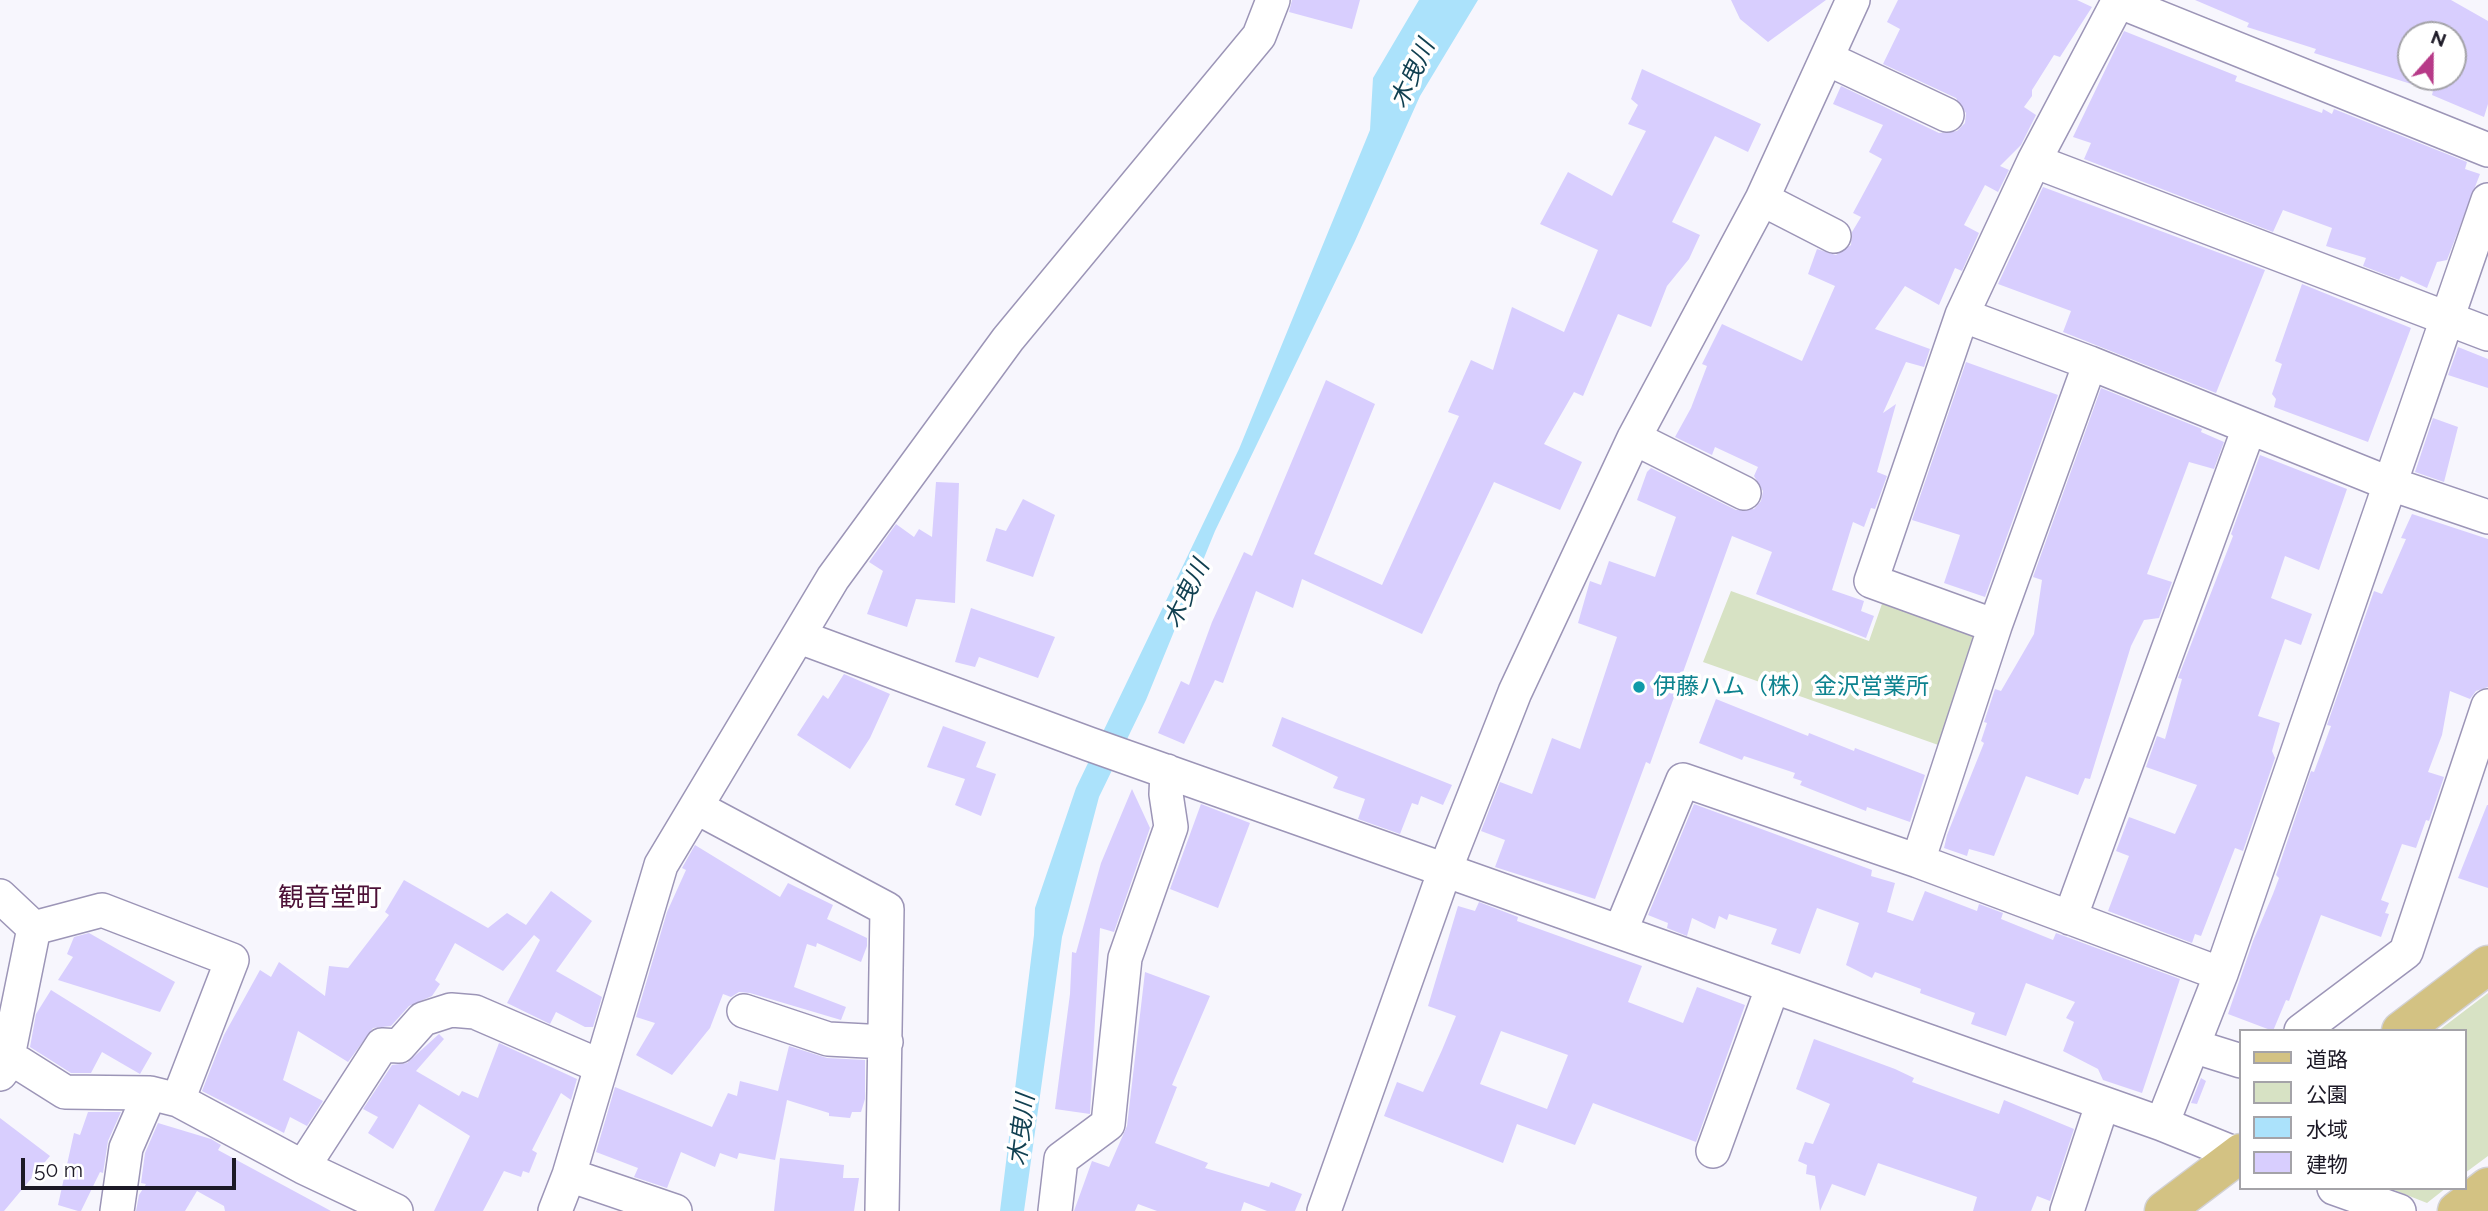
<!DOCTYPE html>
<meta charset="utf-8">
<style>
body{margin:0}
#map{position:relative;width:2488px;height:1211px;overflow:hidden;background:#f7f6fd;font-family:Raleway,"Noto Sans JP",sans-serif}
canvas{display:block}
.legend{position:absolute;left:2239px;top:1029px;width:228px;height:161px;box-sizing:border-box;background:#fff;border:2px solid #a4a3a8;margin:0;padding:9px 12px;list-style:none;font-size:21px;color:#1c1926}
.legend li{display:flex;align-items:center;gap:14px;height:35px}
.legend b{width:35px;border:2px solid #a4a3a8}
.north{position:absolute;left:2397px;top:21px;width:70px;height:70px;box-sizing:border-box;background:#fff;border:2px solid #a4a3a8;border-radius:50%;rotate:21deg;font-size:19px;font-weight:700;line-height:28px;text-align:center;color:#1c1926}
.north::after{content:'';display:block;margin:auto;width:24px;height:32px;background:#b73a88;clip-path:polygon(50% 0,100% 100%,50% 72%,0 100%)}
.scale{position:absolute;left:21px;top:1158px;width:215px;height:32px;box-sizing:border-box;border:4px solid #1c1926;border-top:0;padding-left:9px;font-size:21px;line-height:24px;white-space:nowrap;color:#1c1926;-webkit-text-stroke:5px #fff;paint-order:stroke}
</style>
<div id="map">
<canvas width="2488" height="1211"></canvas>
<ul class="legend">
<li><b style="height:9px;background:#d3c283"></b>道路</li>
<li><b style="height:19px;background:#d7e2c4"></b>公園</li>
<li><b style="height:19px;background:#abe2fb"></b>水域</li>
<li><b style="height:19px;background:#d8cefe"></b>建物</li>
</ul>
<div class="north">N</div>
<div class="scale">50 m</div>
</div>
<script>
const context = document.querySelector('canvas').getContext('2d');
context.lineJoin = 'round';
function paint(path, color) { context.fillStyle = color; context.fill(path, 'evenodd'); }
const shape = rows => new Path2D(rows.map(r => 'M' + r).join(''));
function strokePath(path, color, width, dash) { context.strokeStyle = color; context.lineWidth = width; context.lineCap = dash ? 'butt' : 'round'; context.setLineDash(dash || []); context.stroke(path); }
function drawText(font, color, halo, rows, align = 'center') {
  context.font = font + ' Raleway,"Noto Sans JP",sans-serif'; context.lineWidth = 7; context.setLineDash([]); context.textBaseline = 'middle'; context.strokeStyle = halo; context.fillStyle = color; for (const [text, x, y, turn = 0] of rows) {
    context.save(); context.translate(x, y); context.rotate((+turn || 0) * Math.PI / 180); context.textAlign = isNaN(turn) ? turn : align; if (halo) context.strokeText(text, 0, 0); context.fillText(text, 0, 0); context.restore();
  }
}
paint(shape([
 [1731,591,1869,641,1884,598,1975,632,1944,747,1703,662],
 [2488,993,2488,1156,2465,1173,2465,1031,2438,1031],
 [2389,1188,2446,1188,2427,1203]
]), '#d7e2c4');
paint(shape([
 [1419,0,1478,0,1420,96,1355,241,1215,531,1146,700,1099,797,1062,937,1024,1211,1000,1211,1034,935,1035,908,1076,788,1239,449,1370,130,1373,78]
]), '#abe2fb');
paint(shape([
 [1292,0,1360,0,1352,29,1289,12],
 [1731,0,1826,0,1768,42,1740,19],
 [1898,0,2077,0,2092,7,2060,57,2054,55,2032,90,2032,96,2024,107,2036,115,2021,145,2000,166,2009,170,1998,192,1985,185,1964,225,1979,233,1962,271,1955,268,1939,305,1905,286,1875,329,1930,349,1924,367,1906,362,1883,413,1896,404,1877,472,1887,476,1875,509,1871,508,1864,527,1853,522,1832,590,1864,601,1861,611,1874,616,1866,638,1756,594,1772,552,1732,536,1650,764,1646,762,1595,899,1495,867,1505,840,1481,831,1500,782,1532,794,1552,738,1580,749,1617,637,1578,623,1590,581,1601,585,1609,561,1655,577,1676,517,1637,500,1647,472,1651,468,1736,510,1754,509,1761,501,1763,491,1754,476,1758,467,1715,447,1712,455,1675,437,1691,408,1707,366,1702,364,1722,324,1802,361,1835,286,1808,274,1817,249,1836,255,1851,245,1852,232,1861,217,1853,213,1882,159,1869,152,1883,125,1833,104,1841,86,1939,133,1957,131,1965,123,1966,113,1956,98,1883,64,1900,29,1887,22],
 [2195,0,2451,0,2488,21,2488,104,2484,117,2432,95,2433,91,2314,53,2316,49,2247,27,2249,23],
 [2411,35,2453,35,2453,77,2411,77],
 [2124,31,2237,76,2235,81,2322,113,2323,109,2332,114,2334,109,2467,162,2465,169,2480,174,2447,260,2437,262,2427,288,2401,276,2399,280,2363,266,2366,258,2326,246,2332,228,2283,210,2273,232,2084,159,2091,143,2073,137],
 [1642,69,1761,124,1748,152,1715,136,1672,222,1700,235,1689,259,1667,286,1651,327,1618,314,1583,396,1574,392,1544,444,1582,462,1560,510,1494,482,1422,634,1302,579,1293,608,1256,591,1223,683,1215,680,1184,744,1158,733,1181,681,1189,685,1212,622,1244,552,1252,556,1326,380,1375,404,1314,554,1382,585,1459,416,1448,412,1471,360,1493,370,1512,307,1564,332,1598,250,1540,224,1568,172,1612,196,1646,131,1628,124,1638,105,1631,99],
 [2043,187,2265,270,2216,393,2063,332,2071,311,1998,284],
 [2302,284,2411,328,2368,442,2274,407,2276,399,2272,394,2282,364,2275,361],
 [2458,347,2488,359,2488,388,2448,375],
 [1966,362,2058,395,1985,597,1944,583,1960,535,1912,520],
 [2101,388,2202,429,2201,432,2224,442,2214,469,2189,462,2147,574,2172,582,2159,618,2144,620,2131,646,2090,779,2085,778,2078,795,2026,776,1994,856,1969,849,1967,856,1944,848,1947,835,1984,743,1981,741,1987,723,1984,722,1995,689,2001,691,2034,634,2042,580,2033,577],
 [2433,418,2458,427,2444,482,2415,472],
 [2260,455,2347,489,2319,570,2285,556,2271,598,2312,614,2301,645,2285,639,2258,716,2280,723,2272,751,2275,758,2243,851,2235,848,2201,936,2195,934,2192,943,2108,911,2129,856,2116,851,2129,817,2175,834,2197,785,2146,767,2157,736,2165,739,2182,679,2178,678,2233,536,2231,534],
 [936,482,959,483,955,603,916,599,907,627,867,614,883,571,869,562,896,524,914,537,919,529,932,537],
 [1023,499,1055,515,1033,577,986,561,996,528,1006,531],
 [2412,514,2488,539,2488,687,2476,691,2470,699,2450,691,2442,735,2428,772,2444,777,2429,821,2426,820,2416,848,2402,844,2381,900,2389,903,2385,913,2389,914,2381,937,2321,915,2289,1001,2286,1000,2273,1031,2228,1014,2253,941,2273,894,2279,878,2276,875,2311,771,2314,772,2331,726,2327,725,2374,591,2382,594,2406,539,2401,538],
 [971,608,1055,637,1038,678,979,657,975,667,955,662],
 [844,674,890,694,870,738,850,769,797,735,823,695,828,699],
 [1716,699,1808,736,1809,733,1854,751,1855,748,1925,775,1910,822,1867,807,1866,811,1800,785,1802,781,1793,778,1795,773,1744,756,1742,760,1699,743],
 [1282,717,1452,785,1443,805,1421,796,1418,805,1412,803,1400,834,1358,819,1365,799,1333,788,1338,777,1272,746],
 [943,726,986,742,976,767,996,774,981,816,955,805,965,779,927,767],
 [1132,789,1150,828,1114,932,1100,928,1090,1114,1055,1109,1070,994,1072,952,1076,953,1101,863],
 [1201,804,1250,823,1218,908,1170,889],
 [1694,804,1872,870,1871,876,1895,883,1887,912,1913,921,1925,891,1977,911,1979,904,2003,913,2001,919,2053,940,2056,933,2180,979,2142,1093,2103,1080,2098,1069,2063,1051,2074,1022,2066,1018,2075,1002,2026,983,2006,1036,1971,1024,1975,1013,1920,993,1921,989,1875,972,1872,978,1846,965,1859,923,1817,908,1800,954,1771,944,1777,929,1729,914,1727,920,1719,916,1715,929,1692,918,1687,936,1667,928,1668,923,1648,915],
 [2487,805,2488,805,2488,888,2458,878],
 [695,845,780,897,788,883,833,905,827,919,867,938,867,946,861,962,817,943,816,947,807,944,794,987,846,1007,841,1020,750,993,739,992,731,997,723,994,710,1028,672,1075,636,1055,655,1023,636,1017,667,912,686,870,682,868],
 [404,880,488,928,507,913,526,925,551,891,592,921,556,971,602,997,593,1027,585,1027,556,1012,550,1024,507,1003,540,940,534,935,503,971,455,943,435,980,440,984,432,996,409,1006,391,1026,373,1028,348,1062,298,1031,283,1080,323,1101,307,1126,290,1117,284,1133,202,1091,224,1035,260,970,271,977,279,962,325,996,329,966,348,968,389,915,385,912],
 [1479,902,1518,917,1517,921,1642,966,1628,1002,1683,1023,1697,987,1745,1005,1696,1142,1593,1103,1575,1145,1517,1124,1503,1163,1384,1116,1397,1082,1423,1092,1442,1050,1456,1016,1428,1006,1458,906,1475,911],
 [1501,1031,1568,1055,1547,1109,1480,1084],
 [89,933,175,982,160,1012,58,980,73,957,67,954,74,937],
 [1145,972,1210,996,1172,1085,1177,1087,1155,1143,1208,1163,1205,1168,1269,1187,1271,1182,1302,1194,1295,1211,1267,1211,1244,1202,1241,1211,1157,1211,1138,1204,1135,1211,1074,1211,1092,1161,1109,1167,1127,1126],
 [51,990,152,1053,140,1074,102,1052,91,1073,71,1073,30,1047,36,1014],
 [439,1034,444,1039,416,1071,459,1096,462,1091,478,1098,499,1043,577,1079,571,1100,561,1093,532,1150,537,1153,529,1173,523,1171,521,1177,504,1171,483,1211,434,1211,470,1136,419,1104,393,1149,368,1133,378,1117,363,1109,392,1065,407,1063],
 [1814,1039,1895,1069,1914,1078,1912,1082,1999,1114,2004,1100,2074,1129,2050,1201,2037,1196,2031,1211,1973,1211,1977,1197,1878,1163,1865,1196,1832,1184,1820,1211,1815,1176,1806,1174,1807,1165,1798,1161,1805,1142,1813,1144,1830,1104,1796,1089],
 [789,1046,827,1058,865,1060,865,1099,861,1112,852,1112,850,1118,829,1116,829,1113,787,1100,775,1160,739,1153,737,1159,720,1153,715,1167,681,1152,667,1188,634,1177,638,1168,596,1152,615,1087,712,1127,728,1093,737,1096,740,1081,778,1091],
 [2201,1078,2206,1081,2197,1104,2191,1103],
 [88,1112,121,1112,108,1141,103,1173,100,1172,81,1211,78,1211,58,1205,74,1133,80,1135],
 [0,1118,50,1156,4,1211,0,1211],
 [158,1123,211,1139,221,1145,218,1150,331,1211,225,1211,224,1206,197,1191,185,1211,136,1211,139,1195,146,1184,141,1183,145,1153],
 [780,1158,844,1165,843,1178,859,1178,854,1211,774,1211]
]), '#d8cefe');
const minor = shape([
 [2118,1,2488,150],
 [1828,59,1947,115],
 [2034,161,2488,334],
 [1762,199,1834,236],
 [1962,315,2090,363],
 [1634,438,1744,493],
 [1995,626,1871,581,1962,315,2034,161,2119,0],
 [800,637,1089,744,2162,1124,2241,1156],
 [696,807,887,909,882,1211],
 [1918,861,1995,626,2090,363,2388,483,2488,517],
 [0,896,34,928],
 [2070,918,2249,428],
 [34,928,102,910,232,960,178,1100,303,1167,396,1211],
 [1620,932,1683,780,1918,861,2221,974],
 [744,1011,828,1039,886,1042],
 [2301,1031,2406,952,2488,706],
 [2193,1046,2241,1061],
 [6,1066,19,1063,65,1092,150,1093,178,1100],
 [0,1074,6,1066,34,928],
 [2162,1124,2221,974,2488,200],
 [1713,1151,1773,986],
 [303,1167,382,1045,399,1046,423,1019,451,1010,475,1012,600,1066],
 [569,1175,675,1211],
 [2334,1188,2399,1211],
 [117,1211,126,1148,150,1093],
 [555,1211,569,1175,661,865,833,578,1008,339,1259,36,1273,0],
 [1055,1211,1061,1159,1108,1124,1125,958,1171,827,1166,794,1167,771],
 [1324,1211,1445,870,1515,692,1634,438,1762,199,1853,0],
 [2067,1211,2102,1105]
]);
const major = shape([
 [2401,1031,2488,965],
 [2164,1211,2241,1153],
 [2457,1211,2488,1187]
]);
strokePath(minor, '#9c95b7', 36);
strokePath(major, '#d2d1d4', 41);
strokePath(minor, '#fff', 33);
strokePath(major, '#d3c283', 38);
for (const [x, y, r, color] of [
 [1639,687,7,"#0f9aa8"]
]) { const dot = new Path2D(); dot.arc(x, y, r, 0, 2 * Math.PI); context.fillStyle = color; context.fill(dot); strokePath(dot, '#fff', 2.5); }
drawText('23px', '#0d838f', '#fff', [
 ["伊藤ハム（株）金沢営業所",1653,687]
], 'left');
drawText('italic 24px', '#114051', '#fff', [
 ["木曳川",1413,74,-65],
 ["木曳川",1187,594,-64],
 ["木曳川",1022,1130,-83]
]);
drawText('26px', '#4d1137', '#fff', [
 ["観音堂町",330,898]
]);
</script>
